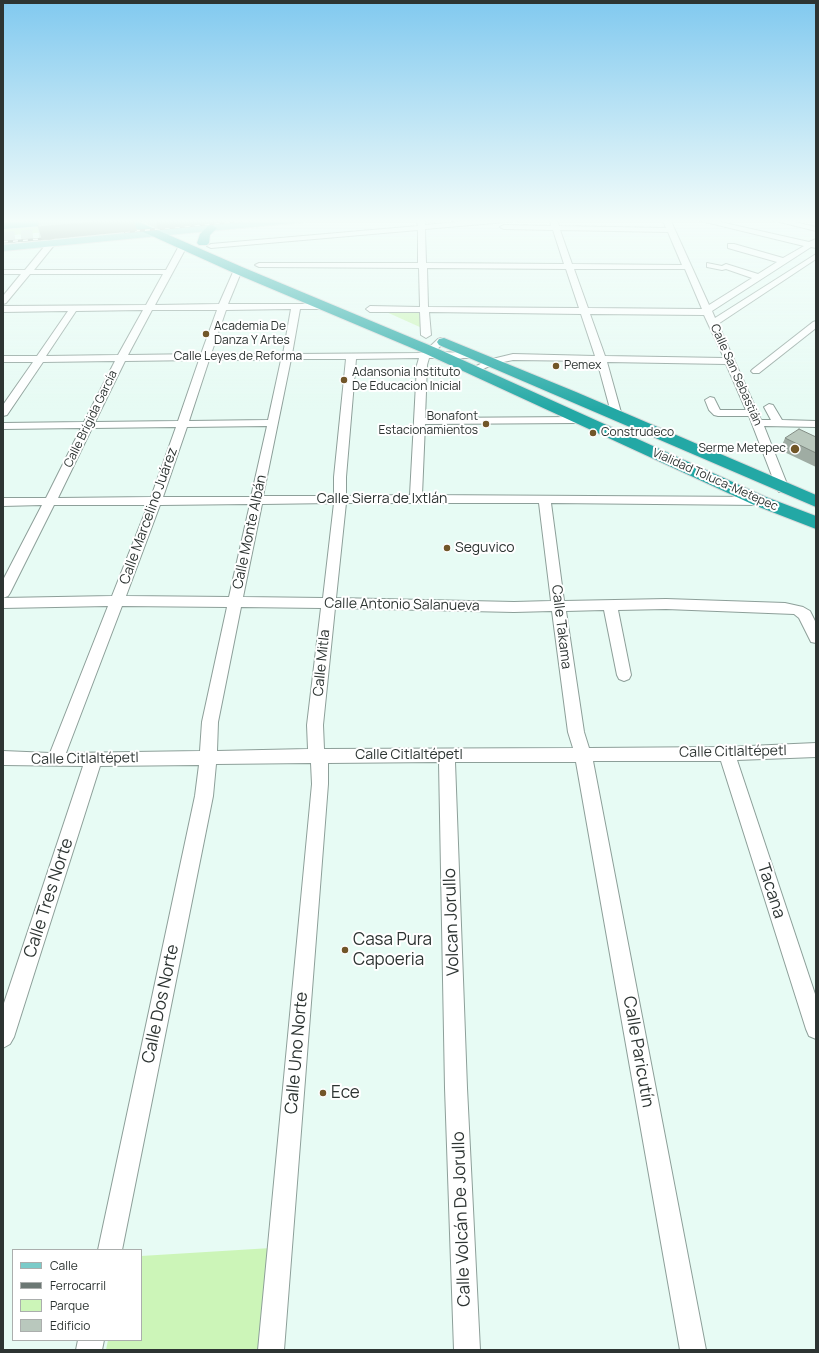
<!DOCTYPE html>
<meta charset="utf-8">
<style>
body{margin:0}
#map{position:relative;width:819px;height:1353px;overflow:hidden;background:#e7fbf4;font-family:Manrope,sans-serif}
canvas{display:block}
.frame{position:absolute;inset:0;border:4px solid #2d3432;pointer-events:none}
.legend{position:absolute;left:12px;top:1249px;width:130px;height:92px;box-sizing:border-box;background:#fff;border:1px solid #abaead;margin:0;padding:5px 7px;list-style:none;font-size:12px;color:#2d3432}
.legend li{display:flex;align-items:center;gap:8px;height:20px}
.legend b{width:20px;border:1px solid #abaead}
</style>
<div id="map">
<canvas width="819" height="1353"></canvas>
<div class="frame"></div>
<ul class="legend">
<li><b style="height:5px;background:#7bcbc9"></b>Calle</li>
<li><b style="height:5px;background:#6c7874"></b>Ferrocarril</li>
<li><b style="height:11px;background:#ccf5b8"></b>Parque</li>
<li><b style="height:11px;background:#b9c8bd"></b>Edificio</li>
</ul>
</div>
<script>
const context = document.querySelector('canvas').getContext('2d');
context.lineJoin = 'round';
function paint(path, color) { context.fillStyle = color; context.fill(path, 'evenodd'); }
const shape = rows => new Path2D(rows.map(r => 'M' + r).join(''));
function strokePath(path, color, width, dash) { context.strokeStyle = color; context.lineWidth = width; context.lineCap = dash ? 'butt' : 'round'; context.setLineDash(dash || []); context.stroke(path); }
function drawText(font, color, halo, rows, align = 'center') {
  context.font = font + ' Manrope,sans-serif'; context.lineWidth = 4; context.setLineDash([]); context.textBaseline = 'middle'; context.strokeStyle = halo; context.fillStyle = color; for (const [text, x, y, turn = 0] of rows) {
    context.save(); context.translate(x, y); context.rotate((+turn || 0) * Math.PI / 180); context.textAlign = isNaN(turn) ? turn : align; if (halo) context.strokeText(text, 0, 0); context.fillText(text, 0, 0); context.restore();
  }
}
paint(shape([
 [115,220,124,225,3,236,3,229],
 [384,311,419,312,422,328],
 [271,1248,262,1350,106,1350,108,1340,141,1340,141,1256]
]), '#ccf5b8');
strokePath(shape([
 [3,238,70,232]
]), '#c2d3cd', 12, [12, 6]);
const minor = shape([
 [417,219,425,219,425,225,490,219,520,219,517,221,425,229,426,263,564,264,553,230,504,229,500,227,504,225,551,226,550,219,556,219,559,226,666,228,662,219,670,219,709,305,752,278,726,269,722,270,707,267,707,263,722,266,726,264,758,274,777,262,728,248,728,244,734,244,783,258,804,246,693,219,707,219,809,242,816,239,816,248,811,247,712,311,715,318,816,254,816,259,718,324,761,420,771,420,764,407,769,404,773,405,782,420,816,421,816,427,764,426,789,489,787,492,779,492,777,489,749,416,718,416,714,415,709,410,705,400,710,397,714,398,720,410,746,410,726,364,607,362,622,416,617,419,612,416,597,361,513,360,494,364,472,374,467,371,488,360,513,354,595,356,581,314,429,312,431,335,426,338,421,335,420,312,370,312,366,309,370,306,420,307,419,268,259,267,255,265,259,263,418,263,418,230,211,248,207,246,211,244,418,226,417,219],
 [560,230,668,232,682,265,572,264,560,230],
 [427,268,566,269,579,308,428,307,427,268],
 [574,269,685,269,702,309,588,308,574,269],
 [590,314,704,315,724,358,605,356,590,314],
 [768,219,782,219,816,227,816,231,768,219],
 [48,242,54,242,55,244,34,270,166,270,180,244,186,244,187,246,155,305,219,304,234,270,238,268,242,270,228,304,329,304,330,306,326,309,300,309,292,354,423,353,438,339,441,338,446,341,434,352,477,353,479,355,477,357,474,358,429,358,427,365,425,418,579,417,584,420,579,423,425,424,422,495,760,497,764,498,766,501,764,504,760,505,551,503,564,601,666,599,785,603,803,607,810,611,816,623,816,643,811,642,799,618,794,614,666,609,618,610,631,675,629,679,624,681,619,679,617,675,604,610,566,611,584,732,589,748,727,747,816,743,816,757,737,760,816,997,816,1039,809,1036,806,1029,721,761,593,761,706,1350,680,1350,576,762,455,762,467,1088,480,1350,454,1350,445,1088,439,762,328,763,328,784,284,1350,258,1350,312,784,311,763,216,764,213,796,122,1250,98,1250,195,796,199,765,100,766,14,1037,10,1044,3,1048,3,1006,83,766,3,765,3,751,50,753,108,606,3,608,3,598,112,596,148,505,54,505,10,593,8,596,3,598,3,580,42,505,3,506,3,498,46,498,81,428,3,429,3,423,84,422,115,361,43,362,7,415,3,416,3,405,33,362,3,362,3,356,37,356,68,311,3,312,3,306,146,305,163,274,30,274,6,303,3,304,3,296,21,274,3,274,3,270,25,270,48,242],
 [291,309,283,354,211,354,226,310,291,309],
 [143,310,118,355,46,356,76,311,143,310],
 [152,310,217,310,201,354,128,355,152,310],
 [419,358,417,365,410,495,346,496,346,477,356,359,419,358],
 [291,359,346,359,334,477,334,496,263,496,291,359],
 [199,360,178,421,95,422,125,361,199,360],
 [209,360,281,360,268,420,189,421,209,360],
 [267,426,251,497,163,497,187,427,267,426],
 [176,427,151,497,58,498,92,428,176,427],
 [334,503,323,598,243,597,262,504,334,503],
 [346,503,539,503,551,601,514,602,336,598,346,503],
 [250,504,229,597,126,596,160,505,250,504],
 [122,606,227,607,202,722,200,751,66,753,122,606],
 [241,607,321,608,307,725,308,749,217,751,218,722,241,607],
 [335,608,514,612,552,611,568,732,573,748,324,749,323,725,335,608],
 [816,321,816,328,759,373,753,373,751,371,753,369,813,322,816,321],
 [78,1340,104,1340,102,1350,76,1350,78,1340]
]);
const major = shape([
 [272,219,307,219,303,222,3,251,3,245,272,219]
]);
const highway = shape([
 [48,219,95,219,90,222,3,229,3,223,48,219],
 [118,219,132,219,242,267,436,348,766,497,816,516,816,529,754,505,426,354,234,273,119,221,118,219],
 [212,225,217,228,210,235,209,243,207,245,199,245,197,243,200,234,208,226,212,225],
 [444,338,576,392,816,495,816,507,439,345,437,342,439,339,444,338]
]);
strokePath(minor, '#8d9f99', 2);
strokePath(major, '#d9dada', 2);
strokePath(highway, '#d9dada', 2);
paint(minor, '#fff');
paint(major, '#7bcbc9');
paint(highway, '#23a8a5');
const rail = shape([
 [125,232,265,219],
 [3,242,53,238]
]);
strokePath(rail, '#6c7874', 2.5);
strokePath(rail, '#fff', 1.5, [5]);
paint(shape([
 [138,219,257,219,158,229,138,220],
 [816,437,816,467,780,450,785,438]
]), '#9faca3');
paint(shape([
 [122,219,134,219,137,231,42,240,38,227],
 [155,219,257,219,158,229]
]), '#828c84');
const building = shape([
 [39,219,122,219,38,227,39,219],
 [799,429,816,437,816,453,785,438,799,429]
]);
paint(building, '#b9c8bd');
strokePath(building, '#828c84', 1);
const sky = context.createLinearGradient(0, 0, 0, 409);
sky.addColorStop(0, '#81c9ef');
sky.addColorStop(0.54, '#f4fdfa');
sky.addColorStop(1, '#f4fdfa00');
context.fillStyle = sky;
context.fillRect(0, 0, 819, 409);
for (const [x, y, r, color] of [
 [206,334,4,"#715628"],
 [556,366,4,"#715628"],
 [344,380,4,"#715628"],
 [486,424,4,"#715628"],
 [593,433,4,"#715628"],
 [795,449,5,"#715628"],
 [447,548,4,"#715628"],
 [345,950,4,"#715628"],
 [323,1093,4,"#715628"]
]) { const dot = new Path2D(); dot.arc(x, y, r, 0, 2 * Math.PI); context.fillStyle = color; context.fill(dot); strokePath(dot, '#fff', 1.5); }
drawText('12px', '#2d3432', '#fff', [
 ["Academia De",214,327],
 ["Danza Y Artes",214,341],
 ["Pemex",564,366],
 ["Adansonia Instituto",352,373],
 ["De Educacion Inicial",352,387],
 ["Bonafont",478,417,"right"],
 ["Estacionamientos",478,431,"right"],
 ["Construdeco",601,433],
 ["Serme Metepec",786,449,"right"]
], 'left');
drawText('12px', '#2d3432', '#fff', [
 ["Calle Leyes de Reforma",238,357],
 ["Calle San Sebastián",736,375,66],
 ["Calle Brígida García",91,419,-64],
 ["Vialidad Toluca-Metepec",715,480,24]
]);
drawText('14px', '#2d3432', '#fff', [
 ["Calle Sierra de Ixtlán",382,499],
 ["Calle Marcelino Juárez",149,516,-70],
 ["Calle Monte Albán",250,532,-78],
 ["Calle Antonio Salanueva",402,605,1],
 ["Calle Takama",561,627,83],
 ["Calle Mitla",322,663,-84],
 ["Calle Citlaltépetl",733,752,-1],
 ["Calle Citlaltépetl",409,755],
 ["Calle Citlaltépetl",85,759,-1]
]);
drawText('14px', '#2d3432', '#fff', [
 ["Seguvico",455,548]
], 'left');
drawText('17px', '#2d3432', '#fff', [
 ["Tacana",771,891,72],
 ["Calle Tres Norte",49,898,-72],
 ["Volcan Jorullo",452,922,-92],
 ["Calle Dos Norte",161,1004,-78],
 ["Calle Paricutín",638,1052,80],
 ["Calle Uno Norte",297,1053,-85],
 ["Calle Volcán De Jorullo",462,1219,-92]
]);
drawText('17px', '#2d3432', '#fff', [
 ["Casa Pura",353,940],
 ["Capoeria",353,960],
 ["Ece",331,1093]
], 'left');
</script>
